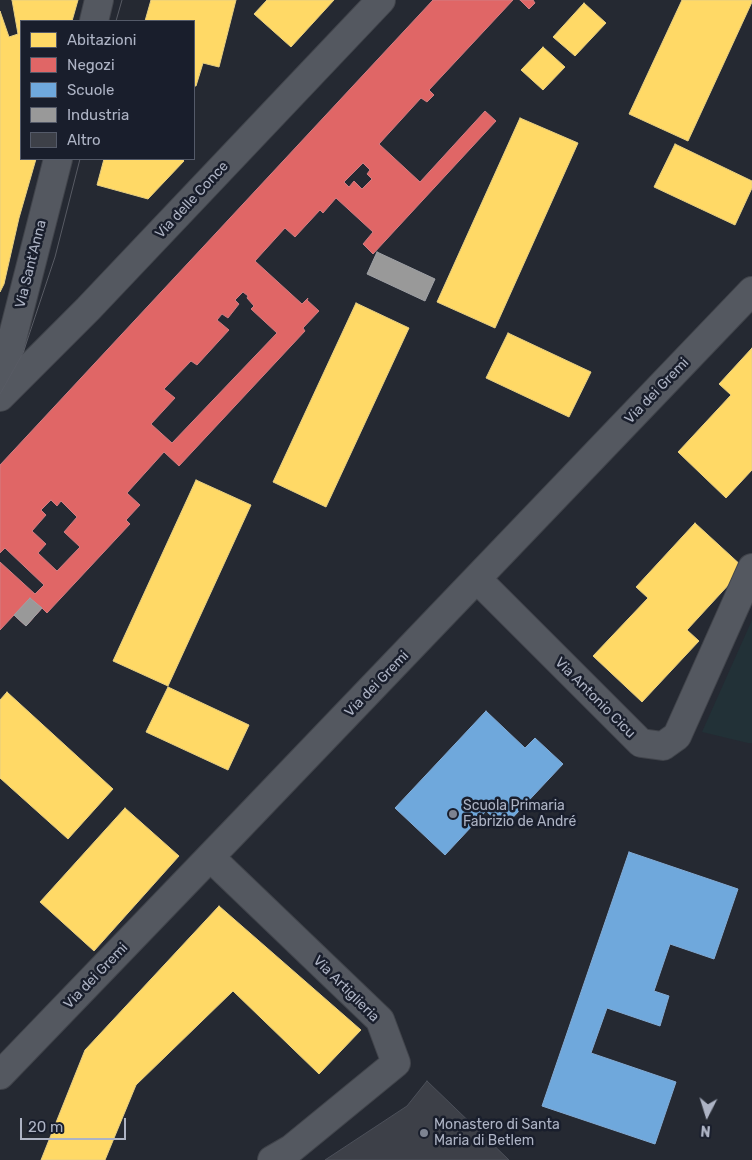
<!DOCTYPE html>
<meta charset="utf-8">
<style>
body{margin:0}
#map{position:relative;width:752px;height:1160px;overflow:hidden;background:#252932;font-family:Rubik,sans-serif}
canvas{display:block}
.legend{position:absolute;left:20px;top:20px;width:175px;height:140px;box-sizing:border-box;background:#191e2c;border:1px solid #545a69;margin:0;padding:6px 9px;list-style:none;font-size:15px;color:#adb3c4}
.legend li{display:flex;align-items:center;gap:10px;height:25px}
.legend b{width:25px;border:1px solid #545a69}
.north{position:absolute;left:682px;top:1090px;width:50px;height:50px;-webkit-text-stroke:4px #191e2c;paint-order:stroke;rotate:185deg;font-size:14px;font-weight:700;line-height:20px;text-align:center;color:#adb3c4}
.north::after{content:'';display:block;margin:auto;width:18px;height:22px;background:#adb3c4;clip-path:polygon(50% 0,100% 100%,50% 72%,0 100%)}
.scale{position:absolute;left:20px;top:1118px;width:106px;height:22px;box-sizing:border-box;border:2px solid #adb3c4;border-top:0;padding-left:6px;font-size:15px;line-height:18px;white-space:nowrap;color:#adb3c4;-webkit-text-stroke:4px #191e2c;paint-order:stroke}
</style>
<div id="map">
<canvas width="752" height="1160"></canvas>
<ul class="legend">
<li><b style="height:14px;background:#ffd966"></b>Abitazioni</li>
<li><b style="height:14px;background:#e06666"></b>Negozi</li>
<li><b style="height:14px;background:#6fa8dc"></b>Scuole</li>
<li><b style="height:14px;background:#999"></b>Industria</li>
<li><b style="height:14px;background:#3d4048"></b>Altro</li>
</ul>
<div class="north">N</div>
<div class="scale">20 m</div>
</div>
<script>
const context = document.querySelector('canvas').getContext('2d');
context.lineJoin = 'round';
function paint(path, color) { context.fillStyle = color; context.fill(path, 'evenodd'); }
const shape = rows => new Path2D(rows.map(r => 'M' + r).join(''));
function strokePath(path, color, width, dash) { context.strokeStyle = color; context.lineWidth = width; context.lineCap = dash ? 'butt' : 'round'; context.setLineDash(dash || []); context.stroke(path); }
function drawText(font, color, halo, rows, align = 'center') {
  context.font = font + ' Rubik,sans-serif'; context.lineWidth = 5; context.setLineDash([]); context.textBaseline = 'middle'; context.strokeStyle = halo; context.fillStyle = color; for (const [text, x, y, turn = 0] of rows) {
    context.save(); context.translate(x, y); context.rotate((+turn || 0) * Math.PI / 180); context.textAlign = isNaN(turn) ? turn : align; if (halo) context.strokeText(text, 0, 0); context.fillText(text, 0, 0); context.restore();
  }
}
paint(shape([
 [752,620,752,743,748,743,702,732]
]), '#223137');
const homes = shape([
 [12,0,78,0,72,21,21,21,21,159,36,159,19,218,4,284,0,292,0,11,9,37,18,34,12,0],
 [151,0,236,0,219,67,203,63,196,86,194,86,194,21,145,21,151,0],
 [267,0,334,0,291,47,254,14,267,0],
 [682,0,752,0,752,2,688,141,629,114,682,0],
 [584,3,606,23,575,56,553,37,584,3],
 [543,47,565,67,543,90,521,70,543,47],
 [520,118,578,143,495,328,437,302,520,118],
 [675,144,752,181,752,188,735,225,654,187,675,144],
 [104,159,182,159,184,161,148,199,97,185,104,159],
 [356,303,409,328,326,507,273,482,356,303],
 [508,333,591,372,569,417,486,378,508,333],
 [752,348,752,470,726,498,678,452,731,395,719,384,752,348],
 [196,480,251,505,168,686,113,661,196,480],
 [695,523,744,568,687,630,699,641,642,702,593,656,648,598,636,587,695,523],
 [168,687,249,725,228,770,146,732,168,687],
 [7,692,113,789,68,839,0,778,0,700,7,692],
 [125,808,179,856,94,951,40,902,125,808],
 [219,906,361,1030,319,1074,233,991,136,1085,105,1160,41,1160,85,1050,219,906]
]);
paint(homes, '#ffd966');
strokePath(homes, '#e6ce82', 1);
const shops = shape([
 [433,0,513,0,429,90,434,95,427,102,421,98,379,144,420,182,485,111,496,121,373,254,363,244,373,232,336,198,323,213,320,210,295,237,285,228,255,261,302,304,308,298,307,300,319,311,303,328,305,331,179,466,164,452,127,493,140,505,126,520,130,524,47,613,42,608,26,626,14,615,0,630,0,562,35,594,44,585,5,548,0,553,0,465,433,0],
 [363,163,370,170,367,174,372,179,362,189,354,181,349,187,344,182,363,163],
 [243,292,248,296,247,298,254,306,251,309,277,333,172,443,151,424,175,398,164,389,191,361,197,365,229,330,217,320,222,314,228,318,239,304,235,300,243,292],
 [51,500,57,506,61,501,77,517,64,532,80,547,57,571,38,553,46,544,32,531,46,515,41,510,51,500],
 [520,0,533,0,535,3,529,9,520,0]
]);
paint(shops, '#e06666');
strokePath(shops, '#d17d82', 1);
const schools = shape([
 [486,711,525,748,535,738,563,764,504,827,486,811,445,855,395,808,486,711],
 [629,852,738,889,714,959,670,944,654,991,669,996,660,1026,607,1008,591,1053,676,1082,655,1144,542,1106,629,852]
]);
paint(schools, '#6fa8dc');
strokePath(schools, '#82abd5', 1);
const industry = shape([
 [377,252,435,279,425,301,367,274,377,252],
 [30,598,42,608,26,626,14,615,30,598]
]);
paint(industry, '#999');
strokePath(industry, '#9fa1a6', 1);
const building = shape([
 [427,1081,509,1160,325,1160,407,1106,427,1081]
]);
paint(building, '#3d4048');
strokePath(building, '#4c505a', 1);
const minor = shape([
 [94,21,99,0],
 [0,367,10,347,58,159],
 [0,397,88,309,381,0],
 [477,579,641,743,663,746,677,736,752,568],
 [210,857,380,1020,396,1063,291,1149,272,1160],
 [0,1075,234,832,752,291]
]);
strokePath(minor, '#41444b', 30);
strokePath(minor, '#545860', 28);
strokePath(shape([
 [116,21,122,0],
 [0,394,23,353,55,257,80,159]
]), '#585b64', 1);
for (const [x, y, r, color] of [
 [453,814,5,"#7d8391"],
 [424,1133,5,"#7d8391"]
]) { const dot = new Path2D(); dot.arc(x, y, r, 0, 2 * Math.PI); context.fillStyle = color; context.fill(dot); strokePath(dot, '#191e2c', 2); }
drawText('14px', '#adb3c4', '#191e2c', [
 ["Via delle Conce",192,200,-47],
 ["Via Sant'Anna",31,264,-76],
 ["Via dei Gremi",657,391,-46],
 ["Via dei Gremi",377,684,-46],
 ["Via Antonio Cicu",595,698,45],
 ["Via dei Gremi",96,976,-46],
 ["Via Artiglieria",346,989,45]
]);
drawText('14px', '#adb3c4', '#191e2c', [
 ["Scuola Primaria",463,806],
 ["Fabrizio de André",463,822],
 ["Monastero di Santa",434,1125],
 ["Maria di Betlem",434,1141]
], 'left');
</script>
